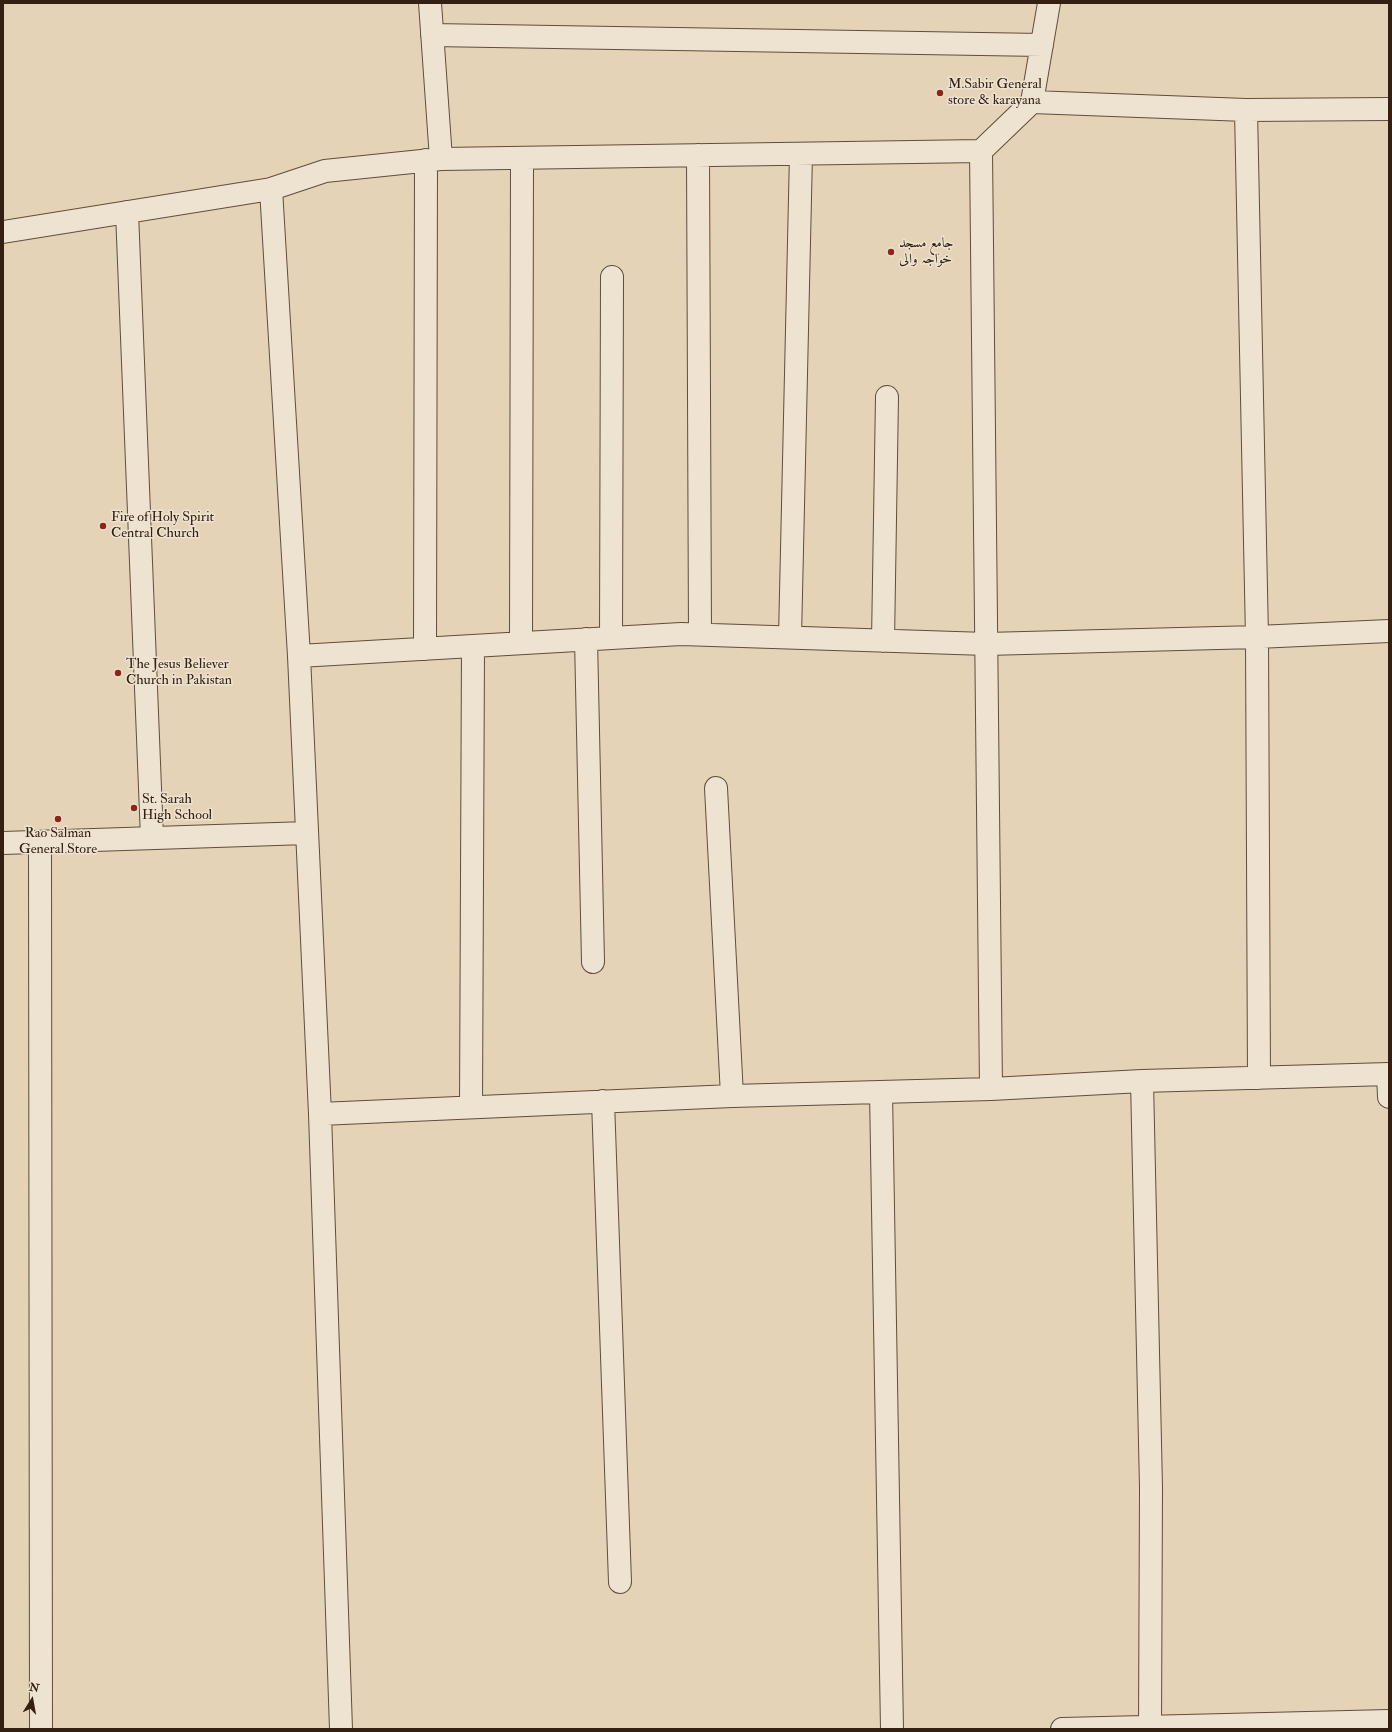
<!DOCTYPE html>
<meta charset="utf-8">
<style>
body{margin:0}
#map{position:relative;width:1392px;height:1732px;overflow:hidden;background:#e5d3b7;font-family:"IM FELL Double Pica",serif}
canvas{display:block}
.frame{position:absolute;inset:0;border:4px solid #332012;pointer-events:none}
.north{position:absolute;left:12px;top:1680px;width:40px;height:40px;-webkit-text-stroke:3px #eee2d0;paint-order:stroke;rotate:11deg;font-size:11px;font-weight:700;line-height:16px;text-align:center;color:#332012}
.north::after{content:'';display:block;margin:auto;width:14px;height:18px;background:#332012;clip-path:polygon(50% 0,100% 100%,50% 72%,0 100%)}
</style>
<div id="map">
<canvas width="1392" height="1732"></canvas>
<div class="frame"></div>
<div class="north">N</div>
</div>
<script>
const context = document.querySelector('canvas').getContext('2d');
context.lineJoin = 'round';
const shape = rows => new Path2D(rows.map(r => 'M' + r).join(''));
function strokePath(path, color, width, dash) { context.strokeStyle = color; context.lineWidth = width; context.lineCap = dash ? 'butt' : 'round'; context.setLineDash(dash || []); context.stroke(path); }
function drawText(font, color, halo, rows, align = 'center') {
  context.font = font + ' "IM FELL Double Pica",Amiri,serif'; context.lineWidth = 3; context.setLineDash([]); context.textBaseline = 'middle'; context.strokeStyle = halo; context.fillStyle = color; for (const [text, x, y, turn = 0] of rows) {
    context.save(); context.translate(x, y); context.rotate((+turn || 0) * Math.PI / 180); context.textAlign = isNaN(turn) ? turn : align; if (halo) context.strokeText(text, 0, 0); context.fillText(text, 0, 0); context.restore();
  }
}
const street = shape([
 [430,3,441,159],
 [432,35,1042,45],
 [1032,102,1049,3],
 [1246,110,1257,637,1259,1078],
 [981,151,991,1089],
 [698,155,700,634],
 [271,189,299,656,320,1114,341,1729],
 [127,212,152,838],
 [3,232,271,189,325,171,441,159,981,151,1032,102,1246,110,1389,109],
 [790,637,801,154],
 [611,638,612,277],
 [586,639,593,962],
 [883,641,887,397],
 [521,643,522,158],
 [425,649,426,160],
 [299,656,681,634,986,644,1257,637,1389,631],
 [716,788,732,1096],
 [40,842,41,1729],
 [3,843,307,833],
 [1388,1074,1389,1097],
 [1142,1081,1151,1488,1150,1727],
 [881,1092,892,1729],
 [603,1101,620,1582],
 [471,1107,473,646],
 [320,1114,732,1096,991,1089,1142,1081,1389,1074],
 [1062,1729,1389,1721]
]);
strokePath(street, '#604d3b', 24);
strokePath(street, '#eee2d0', 22);
for (const [x, y, r, color] of [
 [940,93,4,"#8f2418"],
 [891,252,4,"#8f2418"],
 [103,526,4,"#8f2418"],
 [118,673,4,"#8f2418"],
 [134,808,4,"#8f2418"],
 [58,819,4,"#8f2418"]
]) { const dot = new Path2D(); dot.arc(x, y, r, 0, 2 * Math.PI); context.fillStyle = color; context.fill(dot); strokePath(dot, '#eee2d0', 1.5); }
drawText('14px', '#332012', '#eee2d0', [
 ["M.Sabir General",948,85],
 ["store & karayana",948,101],
 ["جامع مسجد",899,244],
 ["خواجہ والی",899,260],
 ["Fire of Holy Spirit",111,518],
 ["Central Church",111,534],
 ["The Jesus Believer",126,665],
 ["Church in Pakistan",126,681],
 ["St. Sarah",142,800],
 ["High School",142,816],
 ["Rao Salman",58,834,"center"],
 ["General Store",58,850,"center"]
], 'left');
</script>
